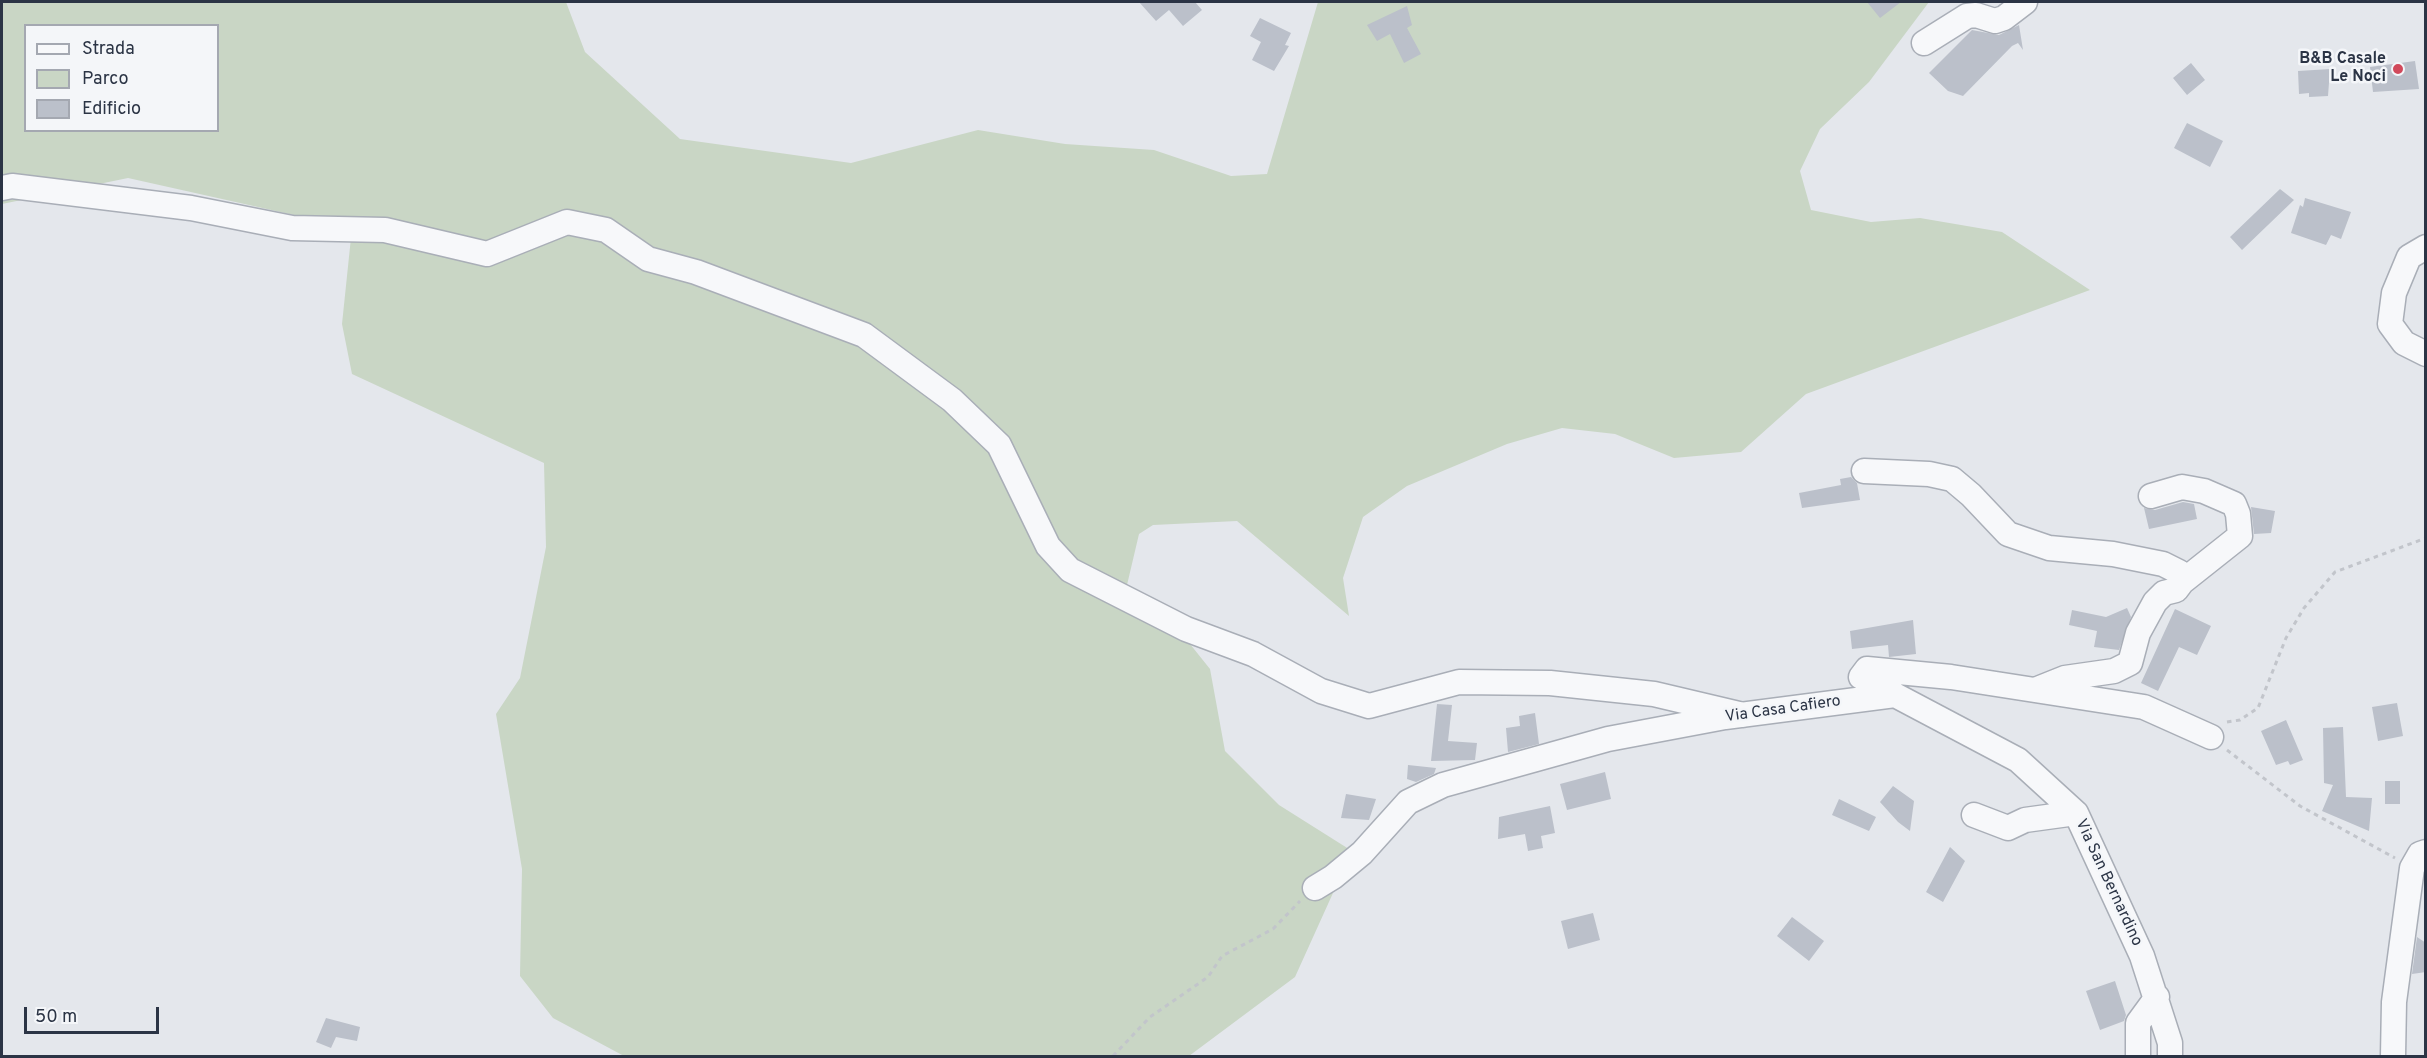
<!DOCTYPE html>
<style>
body{margin:0}
#map{position:relative;width:2427px;height:1058px;overflow:hidden;background:#e4e7ec;font-family:Overpass,sans-serif}
canvas{display:block}
.frame{position:absolute;inset:0;border:3px solid #2b3445;pointer-events:none}
.legend{position:absolute;left:24px;top:24px;width:195px;height:108px;box-sizing:border-box;background:#f4f6f9;border:2px solid #a4a8b1;margin:0;padding:8px 10px;list-style:none;font-size:18px;color:#2b3445}
.legend li{display:flex;align-items:center;gap:12px;height:30px}
.legend b{width:30px;border:2px solid #a4a8b1}
.scale{position:absolute;left:24px;top:1007px;width:135px;height:27px;box-sizing:border-box;border:3px solid #2b3445;border-top:0;padding-left:8px;font-size:18px;line-height:21px;white-space:nowrap;color:#2b3445;-webkit-text-stroke:4px #f4f6f9;paint-order:stroke}
</style>
<div id="map">
<canvas width="2427" height="1058"></canvas>
<div class="frame"></div>
<ul class="legend">
<li><b style="height:8px;background:#f7f8fa"></b>Strada</li>
<li><b style="height:16px;background:#c9d6c5"></b>Parco</li>
<li><b style="height:16px;background:#bbc0ca"></b>Edificio</li>
</ul>
<div class="scale">50 m</div>
</div>
<script>
const context = document.querySelector('canvas').getContext('2d');
context.lineJoin = 'round';
function paint(path, color) { context.fillStyle = color; context.fill(path, 'evenodd'); }
const shape = rows => new Path2D(rows.map(r => 'M' + r).join(''));
function strokePath(path, color, width, dash) { context.strokeStyle = color; context.lineWidth = width; context.lineCap = dash ? 'butt' : 'round'; context.setLineDash(dash || []); context.stroke(path); }
function drawText(font, color, halo, rows, align = 'center') {
  context.font = font + ' Overpass,sans-serif'; context.lineWidth = 5; context.setLineDash([]); context.textBaseline = 'middle'; context.strokeStyle = halo; context.fillStyle = color; for (const [text, x, y, turn = 0] of rows) {
    context.save(); context.translate(x, y); context.rotate((+turn || 0) * Math.PI / 180); context.textAlign = isNaN(turn) ? turn : align; if (halo) context.strokeText(text, 0, 0); context.fillText(text, 0, 0); context.restore();
  }
}
paint(shape([
 [2,2,566,2,585,52,680,139,851,163,978,130,1065,144,1154,150,1231,176,1267,174,1318,2,1929,2,1869,82,1820,129,1800,171,1811,210,1871,222,1920,218,2002,232,2090,290,1806,394,1741,452,1674,458,1615,434,1562,428,1507,444,1407,486,1363,517,1343,578,1349,616,1237,521,1153,525,1139,534,1127,585,1148,610,1178,629,1210,669,1225,751,1279,805,1352,851,1295,977,1189,1056,624,1056,553,1018,520,976,522,869,496,714,520,678,546,547,544,463,352,374,342,324,352,228,128,178,2,204],
 [26,26,218,26,218,130,26,130]
]), '#c9d6c5');
paint(shape([
 [1139,2,1195,2,1202,10,1183,26,1169,10,1156,21],
 [1867,2,1901,2,1880,18],
 [1407,6,1412,25,1407,28,1421,54,1404,63,1390,34,1377,41,1367,25],
 [1260,18,1291,33,1285,45,1289,46,1274,71,1252,60,1261,42,1250,36],
 [2019,25,2023,50,2018,43,2012,46,1963,96,1948,91,1929,73,1972,30,1999,35],
 [2415,61,2419,89,2373,92,2370,67],
 [2191,63,2205,80,2187,95,2173,78],
 [2330,69,2328,96,2309,97,2309,93,2299,94,2298,71],
 [2187,123,2223,141,2210,167,2174,148],
 [2280,189,2294,200,2242,250,2230,237],
 [2305,198,2351,212,2341,239,2331,235,2326,245,2291,233,2300,205,2303,207],
 [1851,477,1857,483,1860,500,1802,508,1799,493,1841,485,1840,479],
 [2183,502,2194,504,2197,519,2149,529,2144,508,2155,510],
 [2251,507,2275,511,2271,533,2254,534],
 [2127,608,2131,617,2119,650,2094,647,2097,631,2069,625,2072,610,2106,617],
 [2175,609,2211,626,2197,655,2179,647,2158,691,2141,683],
 [1913,620,1916,654,1889,657,1888,645,1852,649,1850,631],
 [2397,703,2403,736,2378,741,2372,707],
 [1437,704,1452,705,1448,741,1477,743,1475,760,1431,761],
 [1535,713,1539,744,1508,752,1506,728,1520,726,1519,716],
 [2286,720,2303,760,2290,765,2288,761,2276,765,2261,731],
 [2343,727,2346,797,2372,798,2369,831,2322,811,2333,785,2324,783,2323,728],
 [1408,765,1436,768,1434,774,1416,782,1407,779],
 [1605,772,1611,799,1567,810,1560,784],
 [2385,781,2400,781,2400,804,2385,804],
 [1893,786,1914,801,1910,831,1898,822,1880,802],
 [1346,794,1376,799,1369,820,1341,818],
 [1839,799,1876,817,1869,831,1832,815],
 [1550,806,1555,833,1541,836,1543,848,1528,851,1525,834,1498,839,1499,817],
 [1950,847,1965,861,1943,902,1926,892],
 [1593,913,1600,940,1568,949,1561,921],
 [1792,917,1824,941,1809,961,1777,936],
 [2417,937,2426,943,2426,972,2412,974],
 [2115,981,2126,1015,2124,1021,2100,1030,2086,991],
 [326,1018,360,1027,357,1041,336,1037,331,1048,316,1042]
]), '#bbc0ca');
const minor = shape([
 [1924,43,1967,16,1976,15,1995,21,2004,18,2025,2],
 [2,188,12,186,191,208,292,228,385,230,487,254,567,222,606,230,648,259,696,272,864,335,952,400,999,445,1048,546,1070,570,1186,629,1253,654,1321,691,1369,706,1459,682,1550,683,1654,694,1743,715],
 [2426,247,2409,257,2394,293,2390,324,2404,343,2426,354],
 [1864,471,1929,474,1952,479,1971,495,2008,534,2049,548,2113,554,2163,564,2179,572,2182,582,2176,590,2164,593,2155,602,2138,633,2130,663,2114,671,2065,678,2040,688],
 [2151,496,2182,487,2204,491,2234,504,2238,514,2240,536,2182,582],
 [1974,815,2008,828,2025,820,2076,813],
 [1315,888,1333,877,1362,853,1408,802,1443,785,1608,739,1725,717,1895,695],
 [2138,1056,2138,1023,2157,997],
 [2170,1056,2170,1043,2142,956,2076,813,2018,760,1861,677,1867,669,1951,677,2144,707,2211,737],
 [2393,1056,2394,1002,2412,868,2420,854,2426,852]
]);
strokePath(minor, '#a9aeb7', 27);
strokePath(shape([
 [2227,722,2240,720,2258,708,2286,638,2304,608,2335,572,2426,538],
 [2227,750,2300,806,2395,858],
 [1113,1056,1150,1017,1208,977,1222,956,1273,929,1300,901]
]), '#c2c5cb', 3, [4.5, 4.5]);
strokePath(minor, '#f7f8fa', 24);
for (const [x, y, r, color] of [
 [2398,69,6,"#d1495b"]
]) { const dot = new Path2D(); dot.arc(x, y, r, 0, 2 * Math.PI); context.fillStyle = color; context.fill(dot); strokePath(dot, '#f4f6f9', 2); }
drawText('bold 16px', '#2b3445', '#f4f6f9', [
 ["B&B Casale",2386,60],
 ["Le Noci",2386,78]
], 'right');
drawText('16px', '#2b3445', '#f4f6f9', [
 ["Via Casa Cafiero",1783,710,-8],
 ["Via San Bernardino",2108,883,65]
]);
</script>
